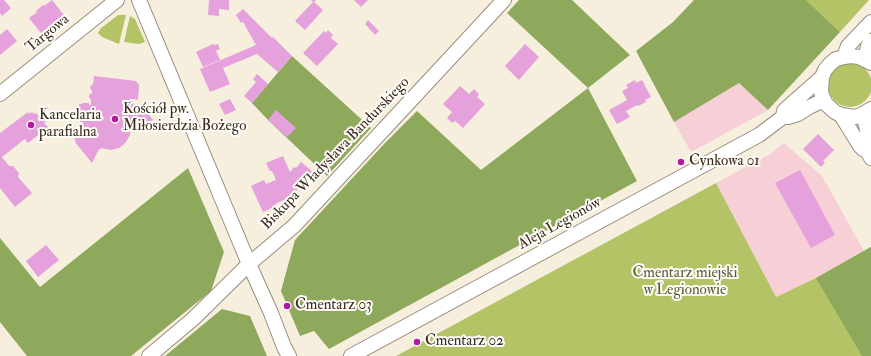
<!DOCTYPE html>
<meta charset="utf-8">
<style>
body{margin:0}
canvas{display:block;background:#f7efde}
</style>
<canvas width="871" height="356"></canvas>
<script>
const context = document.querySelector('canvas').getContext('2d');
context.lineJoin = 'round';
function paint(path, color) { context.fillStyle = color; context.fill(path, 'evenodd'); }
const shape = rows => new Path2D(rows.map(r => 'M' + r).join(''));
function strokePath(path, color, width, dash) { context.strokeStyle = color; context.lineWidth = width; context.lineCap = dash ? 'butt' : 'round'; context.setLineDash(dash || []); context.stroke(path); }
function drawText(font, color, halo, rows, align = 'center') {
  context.font = font + ' "IM FELL Double Pica",serif'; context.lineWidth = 4; context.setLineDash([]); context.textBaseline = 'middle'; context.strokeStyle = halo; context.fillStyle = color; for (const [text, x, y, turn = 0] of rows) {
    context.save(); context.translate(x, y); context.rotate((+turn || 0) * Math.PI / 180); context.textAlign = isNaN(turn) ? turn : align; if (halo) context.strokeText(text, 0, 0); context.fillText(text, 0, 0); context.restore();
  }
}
paint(shape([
 [739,83,768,110,691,152,674,122],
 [784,143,822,176,864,251,816,278,776,297,716,183,770,154]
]), '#f6cfd7');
paint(shape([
 [806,0,869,0,840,32],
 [118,15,126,15,119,44,102,37,98,33,100,29],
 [130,16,135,19,145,42,139,44,124,42],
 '828 85a22 22 0 1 1 44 0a22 22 0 1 1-44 0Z',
 [716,183,776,297,816,278,871,247,871,356,396,356]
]), '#b3c366');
paint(shape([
 [519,0,572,0,630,55,588,88,637,181,329,349,314,331,300,336,281,291,295,240,385,143,417,111,481,170,588,88,507,13],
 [694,0,806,0,840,32,768,110,739,83,674,122,636,51,673,22],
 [292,56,371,128,327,176,268,120,252,103],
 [188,168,224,252,211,291,131,356,27,356,0,322,0,238,40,287],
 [871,247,871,356,862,356,816,278],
 [222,309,250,316,267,356,165,356]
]), '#8ea95b');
paint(shape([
 [0,0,4,0,11,8,2,16,0,13],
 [52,0,64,15,41,33,29,18,37,12,36,11,43,5,44,6],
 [209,0,229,0,229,10,219,9,219,16,208,15],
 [311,0,316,0,314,2,323,10,305,30,295,21,313,2],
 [354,0,368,0,361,7],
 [243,9,272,38,273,37,292,56,278,72,257,54,223,68,230,84,210,92,200,69,256,45,243,22,241,23,236,15],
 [368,20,379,31,375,35,365,24],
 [7,29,17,41,0,55,0,35],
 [328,30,333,35,331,38,338,44,317,66,303,53,324,31,326,33],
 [213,44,214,45,218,44,220,49,216,51,220,60,203,67,196,52],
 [525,44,539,57,519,80,505,66],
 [257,74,268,84,252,103,244,96,256,82,253,79],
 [94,76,136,81,139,85,138,100,134,99,133,112,136,112,136,110,140,111,143,108,146,111,151,112,150,116,153,120,149,122,149,126,145,126,141,129,139,125,134,125,135,123,132,123,130,135,126,142,123,145,119,148,111,150,101,148,100,150,99,149,92,163,75,142,76,141,74,139,75,138,73,136,75,135,74,134,83,127,83,122,80,122,80,120,77,120,78,118,75,118,76,106,79,106,79,104,82,104,82,103,89,103,89,105,91,105,91,100,89,97,89,95,92,93,92,91,90,88,90,87,93,84],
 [635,80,636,83,642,80,651,97,645,100,646,102,638,106,637,105,626,111,630,117,617,124,609,110,627,100,622,91,628,88,626,85],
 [460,86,469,94,474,89,479,94,477,97,485,104,463,128,455,121,452,123,447,118,452,112,443,104],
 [230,99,236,110,225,115,219,104],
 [276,110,296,128,287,137,268,120],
 [28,112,29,114,32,112,34,114,36,113,40,118,42,117,46,121,44,123,48,127,28,143,25,139,2,157,9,166,13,166,19,173,18,177,32,193,15,207,0,188,0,133],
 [818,134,834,150,823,161,825,163,821,167,803,149],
 [283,156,290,172,294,167,296,168,301,162,313,172,296,191,294,190,286,199,275,204,276,206,263,212,251,186,264,180,266,184,276,180,272,171,270,171,266,163],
 [800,170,835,235,811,248,775,183],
 [46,245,59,260,38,277,26,261]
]), '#e4a1db');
const minor = shape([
 [139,0,249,264,271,313,284,347,289,356],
 [844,57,848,46,871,22],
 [865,59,868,46,871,41],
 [871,63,859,57,851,56,844,57,836,59,830,64,825,70,822,77,821,90,822,96,826,104,835,112,841,115,855,117,861,115,871,109],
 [0,94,117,0],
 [865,113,865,121,870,145,869,149,867,150],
 [841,115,860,146,863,149,867,150,871,158],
 [783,117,788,117,798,114,809,107,824,100],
 [149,356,193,319,249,264,294,226,504,0],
 [351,356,759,135,783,117,784,111,787,108,822,77]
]);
strokePath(minor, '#998c7e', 16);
strokePath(minor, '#fff', 14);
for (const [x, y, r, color] of [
 [115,119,4,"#b5179e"],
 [31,125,4,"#b5179e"],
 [681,162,4,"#b5179e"],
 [287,306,4,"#b5179e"],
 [417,342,4,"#b5179e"]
]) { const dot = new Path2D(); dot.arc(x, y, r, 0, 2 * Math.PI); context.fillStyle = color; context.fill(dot); strokePath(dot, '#fdfcf7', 1.5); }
drawText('15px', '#3b2a1e', '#fdfcf7', [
 ["Targowa",48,34,-39],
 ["Biskupa Władysława Bandurskiego",336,154,-46],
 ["Aleja Legionów",560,224,-29]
]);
drawText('15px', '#3b2a1e', '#fdfcf7', [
 ["Kościół pw.",123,110],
 ["Miłosierdzia Bożego",123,127],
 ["Kancelaria",39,116],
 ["parafialna",39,133],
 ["Cynkowa 01",689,162],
 ["Cmentarz 03",295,306],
 ["Cmentarz 02",425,342]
], 'left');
drawText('15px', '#5f5834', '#fdfcf7', [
 ["Cmentarz miejski",685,274],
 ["w Legionowie",685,291]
]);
</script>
